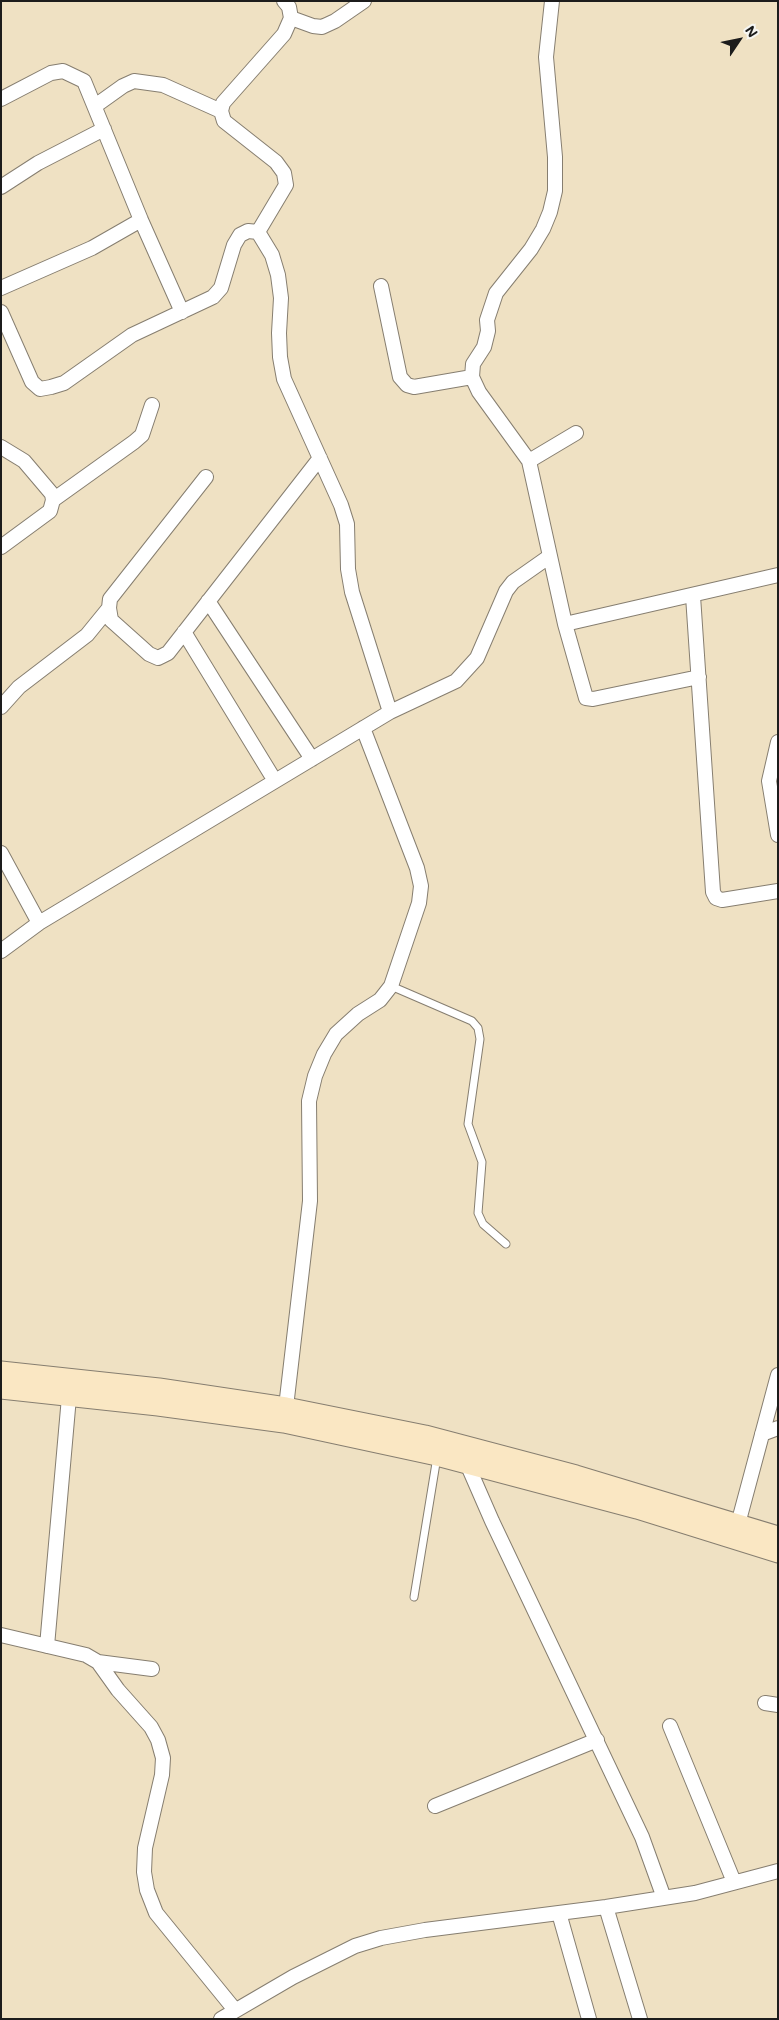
<!DOCTYPE html>
<style>
body{margin:0}
#map{position:relative;width:779px;height:2020px;overflow:hidden;background:#efe1c3;font-family:Mali,sans-serif}
canvas{display:block}
.frame{position:absolute;inset:0;border:2px solid #1c1c1c;pointer-events:none}
.north{position:absolute;left:714px;top:15px;width:50px;height:50px;-webkit-text-stroke:4px #f6f6f2;paint-order:stroke;rotate:56deg;font-size:14px;font-weight:700;line-height:20px;text-align:center;color:#1c1c1c}
.north::after{content:'';display:block;margin:auto;width:18px;height:22px;background:#1c1c1c;clip-path:polygon(50% 0,100% 100%,50% 72%,0 100%)}
</style>
<div id="map">
<canvas width="779" height="2020"></canvas>
<div class="frame"></div>
<div class="north">N</div>
</div>
<script>
const context = document.querySelector('canvas').getContext('2d');
context.lineJoin = 'round';
const shape = rows => new Path2D(rows.map(r => 'M' + r).join(''));
function strokePath(path, color, width, dash) { context.strokeStyle = color; context.lineWidth = width; context.lineCap = dash ? 'butt' : 'round'; context.setLineDash(dash || []); context.stroke(path); }
const lane = shape([
 [391,986,472,1021,478,1028,480,1039,468,1124,482,1162,478,1213,483,1224,506,1244],
 [414,1597,437,1457]
]);
const street = shape([
 [552,1,546,57,555,157,555,191,550,212,543,229,531,249,496,293,487,320,488,331,484,347,473,364,472,377,479,392,529,461,565,624,586,698,593,699,699,677],
 [291,18,313,26,322,27,335,21,364,1],
 [1,99,51,73,63,71,84,81,141,220,182,312],
 [95,106,123,86,134,81,163,85,221,111],
 [1,187,38,163,104,129],
 [258,232,286,185,284,173,276,162,224,121,221,111,223,103,284,34,291,18,289,7,284,1],
 [381,286,400,377,407,385,414,387,472,377],
 [1,288,92,248,141,220],
 [1,312,32,382,40,389,51,387,64,383,132,335,213,297,221,288,234,245,240,235,248,231,258,232,272,255,278,275,281,298,279,333,280,357,284,379,341,505,347,524,348,569,352,592,390,712],
 [1,447,24,461,52,494,53,500,50,511,1,547],
 [529,461,576,433],
 [206,477,110,599,109,608,111,620,149,654,158,658,168,653,320,458],
 [53,500,134,442,142,435,152,405],
 [693,596,713,892,716,898,722,900,778,891],
 [208,601,312,759],
 [565,624,778,575],
 [184,632,275,781],
 [1,707,19,687,87,635,109,608],
 [778,742,769,781,778,835],
 [1,853,39,923],
 [1,951,39,923,390,712,456,681,477,658,506,591,513,582,550,556],
 [286,1407,310,1201,309,1101,315,1076,324,1054,336,1034,358,1014,380,1000,391,986,419,903,421,886,417,868,363,728],
 [762,1434,778,1428],
 [468,1466,492,1521,642,1837,664,1898],
 [738,1524,778,1375],
 [1,1635,86,1655,98,1662,118,1690,151,1727,158,1740,163,1758,162,1775,145,1848,144,1872,147,1890,156,1913,235,2010],
 [47,1646,69,1397],
 [98,1662,152,1669],
 [765,1703,778,1705],
 [670,1726,734,1882],
 [435,1806,597,1740],
 [606,1907,640,2019],
 [559,1913,589,2019],
 [221,2019,293,1977,355,1946,381,1938,425,1930,606,1907,695,1893,778,1871]
]);
const secondary = shape([
 [1,1371,159,1388,286,1407,425,1435,576,1475,778,1536],
 [1,1389,158,1406,284,1423,437,1456,637,1509,778,1553]
]);
strokePath(lane, '#867e70', 9);
strokePath(street, '#867e70', 16);
strokePath(secondary, '#867e70', 21);
strokePath(lane, '#fff', 7);
strokePath(street, '#fff', 14);
strokePath(secondary, '#fae7c3', 19);
</script>
